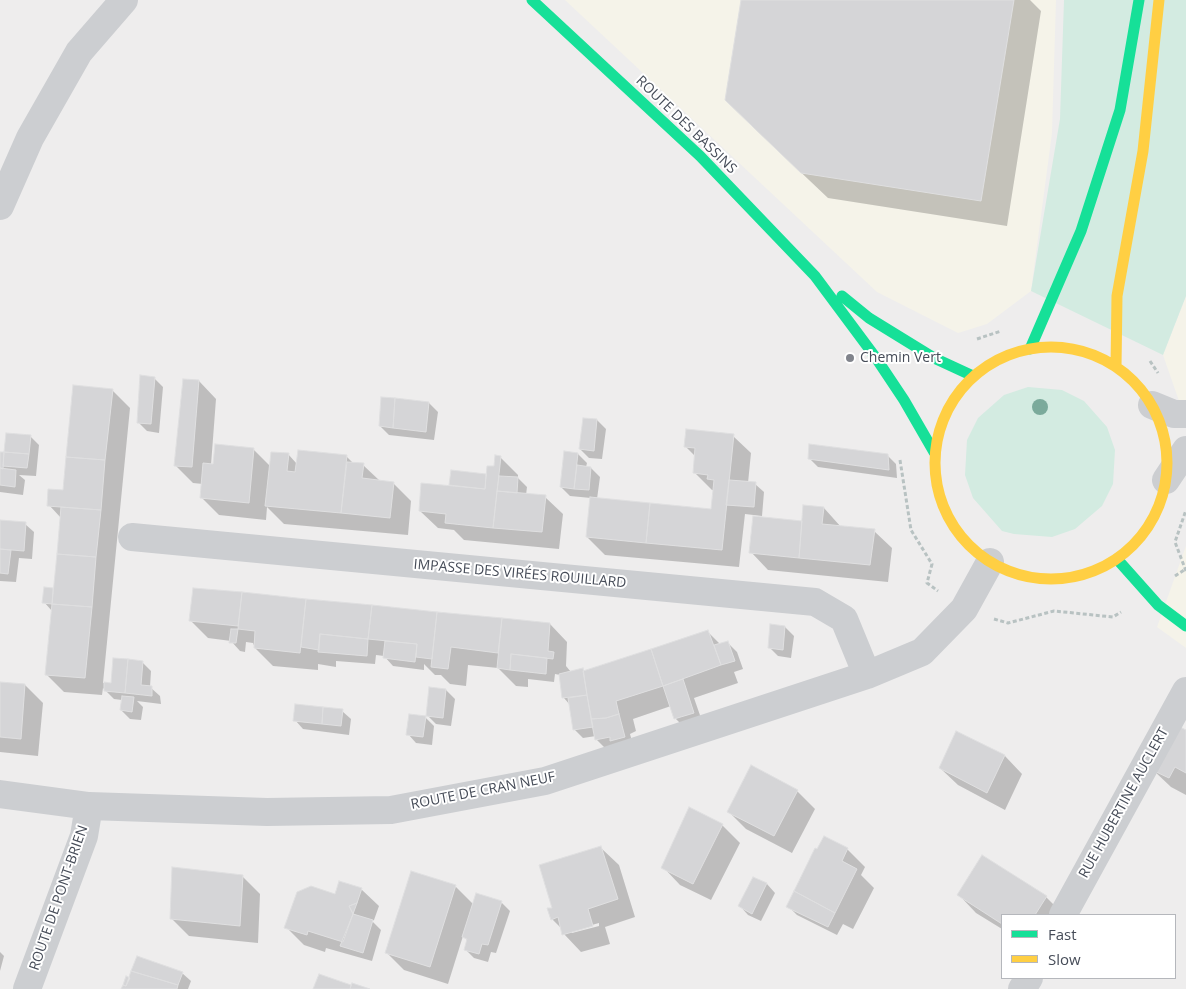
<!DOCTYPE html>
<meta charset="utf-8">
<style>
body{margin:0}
#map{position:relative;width:1186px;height:989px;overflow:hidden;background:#eeeded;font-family:"Open Sans",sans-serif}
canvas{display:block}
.legend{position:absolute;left:1001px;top:914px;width:175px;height:65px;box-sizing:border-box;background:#fff;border:1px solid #b5b7bc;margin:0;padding:6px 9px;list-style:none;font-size:15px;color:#464c58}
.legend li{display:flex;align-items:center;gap:10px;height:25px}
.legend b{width:25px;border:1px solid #b5b7bc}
</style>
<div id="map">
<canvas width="1186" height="989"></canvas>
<ul class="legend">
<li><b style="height:6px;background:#16e098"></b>Fast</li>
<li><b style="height:6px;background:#ffcf43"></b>Slow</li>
</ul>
</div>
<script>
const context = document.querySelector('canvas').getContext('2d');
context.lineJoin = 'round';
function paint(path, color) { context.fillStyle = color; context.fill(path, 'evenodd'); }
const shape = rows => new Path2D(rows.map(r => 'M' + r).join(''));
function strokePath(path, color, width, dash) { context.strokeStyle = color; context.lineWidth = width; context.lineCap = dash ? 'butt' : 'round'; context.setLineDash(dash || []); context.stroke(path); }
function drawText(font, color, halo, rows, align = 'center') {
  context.font = font + ' "Open Sans",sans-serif'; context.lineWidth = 4; context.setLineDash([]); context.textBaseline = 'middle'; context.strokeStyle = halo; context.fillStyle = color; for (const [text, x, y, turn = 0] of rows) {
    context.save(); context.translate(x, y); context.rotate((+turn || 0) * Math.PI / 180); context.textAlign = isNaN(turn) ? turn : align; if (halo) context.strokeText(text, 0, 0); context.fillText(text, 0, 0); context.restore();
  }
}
paint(shape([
 [565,0,1056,0,1052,133,1031,291,987,324,958,333,877,292],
 [1186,296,1186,421,1163,355],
 [1186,546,1186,648,1157,627]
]), '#f5f3e9');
paint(shape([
 [1064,0,1186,0,1186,296,1163,355,1031,291,1060,119],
 [1028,387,1062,390,1084,401,1107,427,1115,450,1113,484,1102,506,1075,529,1052,537,1014,534,1002,531,973,498,965,475,967,440,978,418,1004,395]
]), '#d3ebe1');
paint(shape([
 [742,0,1030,0,1041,11,1007,226,828,198,752,126],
 [154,378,163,387,159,433,147,431,138,422],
 [199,381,216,399,211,465,215,465,253,449,271,467,288,454,297,464,346,456,354,464,363,465,380,481,393,483,411,501,408,535,284,524,267,507,266,520,219,515,202,498,203,484,193,483,175,465],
 [112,390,130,408,103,683,112,684,142,662,151,671,150,687,160,696,161,704,137,701,143,707,141,720,130,719,121,710,122,700,114,699,103,688,102,695,64,692,46,674,52,611,44,602,46,588,54,589,61,518,49,505,64,491],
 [429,403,438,412,434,440,389,435,380,426],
 [597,420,606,429,602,459,589,458,580,449],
 [30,436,39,445,36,476,19,475,25,480,23,495,0,492,0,453,5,454],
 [733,436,751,453,748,483,755,484,764,492,762,516,745,514,739,567,605,555,587,537,591,498,570,496,561,487,578,454,587,463,586,467,591,468,600,477,597,499,712,511,714,490,712,490,694,472,696,457,685,446],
 [887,455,896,464,897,478,818,467,809,458],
 [500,457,518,475,518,478,527,487,526,495,545,497,563,514,559,549,464,540,454,530,438,528,420,511,453,487,451,485,485,475,487,477],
 [824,508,841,527,874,531,892,548,888,582,768,570,751,552,803,523],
 [0,521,25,524,34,532,32,559,19,558,16,582,0,581],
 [194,589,550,624,567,642,566,666,571,672,583,670,585,672,708,632,721,645,728,643,737,652,743,669,734,672,738,683,694,698,702,721,684,727,675,718,671,706,633,719,636,731,630,734,633,745,605,748,596,739,596,736,583,738,574,729,570,705,564,698,560,675,555,674,554,682,528,679,528,687,516,686,498,668,468,665,466,686,450,684,441,675,435,675,424,664,424,670,393,666,384,656,376,655,375,664,336,661,336,667,318,664,318,670,273,666,255,648,253,643,246,642,245,652,240,651,231,641,208,638,191,621],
 [785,627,794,636,791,658,778,656,770,648],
 [0,683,25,685,43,703,38,756,0,752],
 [446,690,455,699,451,726,436,724,427,715],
 [342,711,351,719,349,735,303,729,295,720],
 [425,717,434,726,432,745,416,743,408,734],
 [1186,732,1186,795,1171,787,1153,770],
 [957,733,1005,756,1022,774,1005,810,958,785,940,768],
 [797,791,815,809,792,853,746,829,728,811],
 [722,825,740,843,711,900,680,885,663,867],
 [824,838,847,849,865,867,861,875,874,888,853,929,843,924,837,935,797,915,788,906],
 [601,848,619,865,635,917,605,927,610,944,581,952,564,934,562,929,552,919,554,909],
 [599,923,599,926,572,933,570,931],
 [242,876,260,894,258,943,189,936,171,918],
 [754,878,767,884,775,893,761,921,748,915,740,906],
 [455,886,474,905,501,902,510,911,496,953,491,952,488,962,474,958,465,949,468,941,463,936,448,984,404,970,386,952],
 [361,889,379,906,374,920,372,921,381,930,372,961,326,948,325,952,304,945,286,927,335,895],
 [959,895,1046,897,1064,915,1002,915,1002,929,976,913],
 [0,952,4,956,0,971],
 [182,973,191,981,188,989,122,989,130,979]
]), '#0003');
const building = shape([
 [741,0,1014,0,981,201,801,173,725,100,741,0],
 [140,375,155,377,151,424,137,423,140,375],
 [183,379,199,380,192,467,174,466,183,379],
 [73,385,113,389,105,460,66,457,73,385],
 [381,397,395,398,393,428,379,426,381,397],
 [395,398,429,402,426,432,393,428,395,398],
 [583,418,597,419,594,451,579,449,583,418],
 [686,429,734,434,722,550,646,543,650,503,711,509,714,480,707,479,708,475,693,473,695,448,684,447,686,429],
 [6,433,31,435,29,454,4,452,6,433],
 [215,444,254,448,249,503,200,498,203,463,213,464,215,444],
 [809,444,888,454,889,470,808,459,809,444],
 [298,450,347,455,341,513,265,506,271,452,289,453,287,471,295,472,298,450],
 [564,451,578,453,574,489,560,487,564,451],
 [0,452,4,452,3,469,0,468,0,452],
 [4,452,29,454,27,468,3,466,4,452],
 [495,455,501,456,493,528,445,523,446,514,419,511,421,483,485,489,487,466,494,466,495,455],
 [66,457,105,460,101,510,47,506,48,489,63,490,66,457],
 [347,462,364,463,362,478,394,482,390,518,341,513,347,462],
 [577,465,591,467,589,490,574,489,577,465],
 [0,468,16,470,15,487,0,485,0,468],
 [451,470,486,474,485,489,449,485,451,470],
 [499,476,518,477,517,493,497,491,499,476],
 [729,480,756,482,754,507,726,505,729,480],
 [497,491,546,495,542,532,493,528,497,491],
 [590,497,650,503,646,543,586,537,590,497],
 [803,505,824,507,822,524,875,529,870,565,799,558,803,505],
 [61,507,101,510,96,557,57,554,61,507],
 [753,516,802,521,799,558,749,553,753,516],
 [0,520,26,522,24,551,0,549,0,520],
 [0,549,11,550,8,574,0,573,0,549],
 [57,554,96,557,92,607,52,604,57,554],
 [44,587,53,588,52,604,42,603,44,587],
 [193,588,242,592,238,626,189,621,193,588],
 [242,592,306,599,300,653,254,648,255,631,238,629,242,592],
 [306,599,372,605,368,639,320,634,319,650,301,647,306,599],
 [52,604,92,607,85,678,45,675,52,604],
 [372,605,437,612,432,659,416,657,417,644,368,639,372,605],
 [437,612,502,618,498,653,451,647,448,669,431,667,437,612],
 [502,618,550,623,548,651,554,652,553,659,511,654,510,670,497,668,502,618],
 [770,624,785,626,783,650,768,648,770,624],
 [231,629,238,629,236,643,229,643,231,629],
 [708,630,721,665,663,686,651,649,708,630],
 [320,634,368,639,367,656,318,652,320,634],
 [385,641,417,644,415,662,383,658,385,641],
 [728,641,735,661,721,665,714,645,728,641],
 [651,649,663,686,616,701,619,714,606,718,591,719,583,671,651,649],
 [511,654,547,658,546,674,510,670,511,654],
 [113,658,128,659,125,693,104,691,104,682,111,683,113,658],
 [128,659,143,661,141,685,152,686,152,696,125,693,128,659],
 [583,668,587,695,562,698,559,674,583,668],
 [683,679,694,713,674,719,663,686,683,679],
 [0,682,25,684,21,739,0,737,0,682],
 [429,687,446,689,443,718,426,716,429,687],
 [587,695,593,727,573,730,568,698,587,695],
 [122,696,134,697,132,712,120,710,122,696],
 [295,704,323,707,322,724,293,721,295,704],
 [323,707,343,709,341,726,322,724,323,707],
 [409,714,426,716,423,737,406,735,409,714],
 [619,714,625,737,610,741,610,737,595,740,591,719,606,718,619,714],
 [1176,725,1186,730,1186,773,1175,767,1169,778,1152,770,1176,725],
 [956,731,1005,755,987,793,939,768,956,731],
 [751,765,798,790,774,836,727,812,751,765],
 [689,807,723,824,693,884,661,868,689,807],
 [824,836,848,848,842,861,857,869,835,913,794,891,815,848,817,849,824,836],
 [601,846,618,899,588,909,593,926,562,935,558,917,551,920,547,908,552,908,539,865,601,846],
 [982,855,1047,896,1035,915,1002,915,1002,924,957,895,982,855],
 [172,867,243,875,240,926,170,919,172,867],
 [411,871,456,885,430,967,385,953,411,871],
 [753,877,767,883,752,914,738,906,753,877],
 [339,881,362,888,357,903,349,906,353,914,343,942,308,931,307,935,284,928,297,892,311,886,335,894,339,881],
 [794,891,835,913,828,927,786,907,794,891],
 [476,893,502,901,488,945,482,944,479,954,464,950,467,939,462,937,476,893],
 [357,903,353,914,349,906,357,903],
 [353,914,373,920,363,953,340,946,353,914],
 [137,956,183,972,178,985,131,971,137,956],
 [131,971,178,985,177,989,121,989,123,985,126,986,131,971],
 [319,974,351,985,350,989,313,989,319,974],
 [126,976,130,978,126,986,123,985,126,976],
 [352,983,370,989,350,989,352,983]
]);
paint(building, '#d5d5d7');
strokePath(building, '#dfdfe0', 1);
strokePath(shape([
 [977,339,1001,331],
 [1150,361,1158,373],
 [900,460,911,530,932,564,927,583,938,591],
 [1186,571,1175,542,1186,510],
 [1175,576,1184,570],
 [994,619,1008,623,1054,611,1113,617,1121,612]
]), '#b8c2c2', 3, [4, 2.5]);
strokePath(shape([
 [0,206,30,138,79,52,124,0],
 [1152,405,1174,414,1186,414],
 [1166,480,1186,450],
 [132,537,815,602,844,619,867,675],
 [0,794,89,806,267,812,391,810,545,781,867,675,922,652,964,609,990,562],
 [1063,915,1186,691],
 [27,989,84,836,89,806],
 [1022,989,1029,978]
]), '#ccced1', 28);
strokePath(shape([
 [532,0,700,156,815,276,876,358,904,400,934,452],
 [842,296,869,318,934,358,973,376],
 [1030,349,1081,231,1120,110,1139,0],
 [1117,559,1158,605,1186,626]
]), '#16e098', 11);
strokePath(shape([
 '935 463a116 116 0 1 1 232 0a116 116 0 1 1-232 0Z',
 [1116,367,1117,296,1143,151,1159,0]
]), '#ffcf43', 11);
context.fillStyle = '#7baa9b';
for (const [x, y] of [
 [1040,407]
]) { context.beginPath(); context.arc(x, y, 8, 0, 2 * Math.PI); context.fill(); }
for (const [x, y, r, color] of [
 [850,358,5,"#81848c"]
]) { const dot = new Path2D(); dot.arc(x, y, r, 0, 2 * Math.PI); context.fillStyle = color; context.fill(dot); strokePath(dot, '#fff', 2); }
drawText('14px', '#464c58', '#fff', [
 ["ROUTE DES BASSINS",686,125,44],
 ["IMPASSE DES VIRÉES ROUILLARD",520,574,5],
 ["ROUTE DE CRAN NEUF",483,791,-11],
 ["RUE HUBERTINE AUCLERT",1124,803,-61],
 ["ROUTE DE PONT-BRIEN",59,898,-71]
]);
drawText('14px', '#464c58', '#fff', [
 ["Chemin Vert",860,358]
], 'left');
</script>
